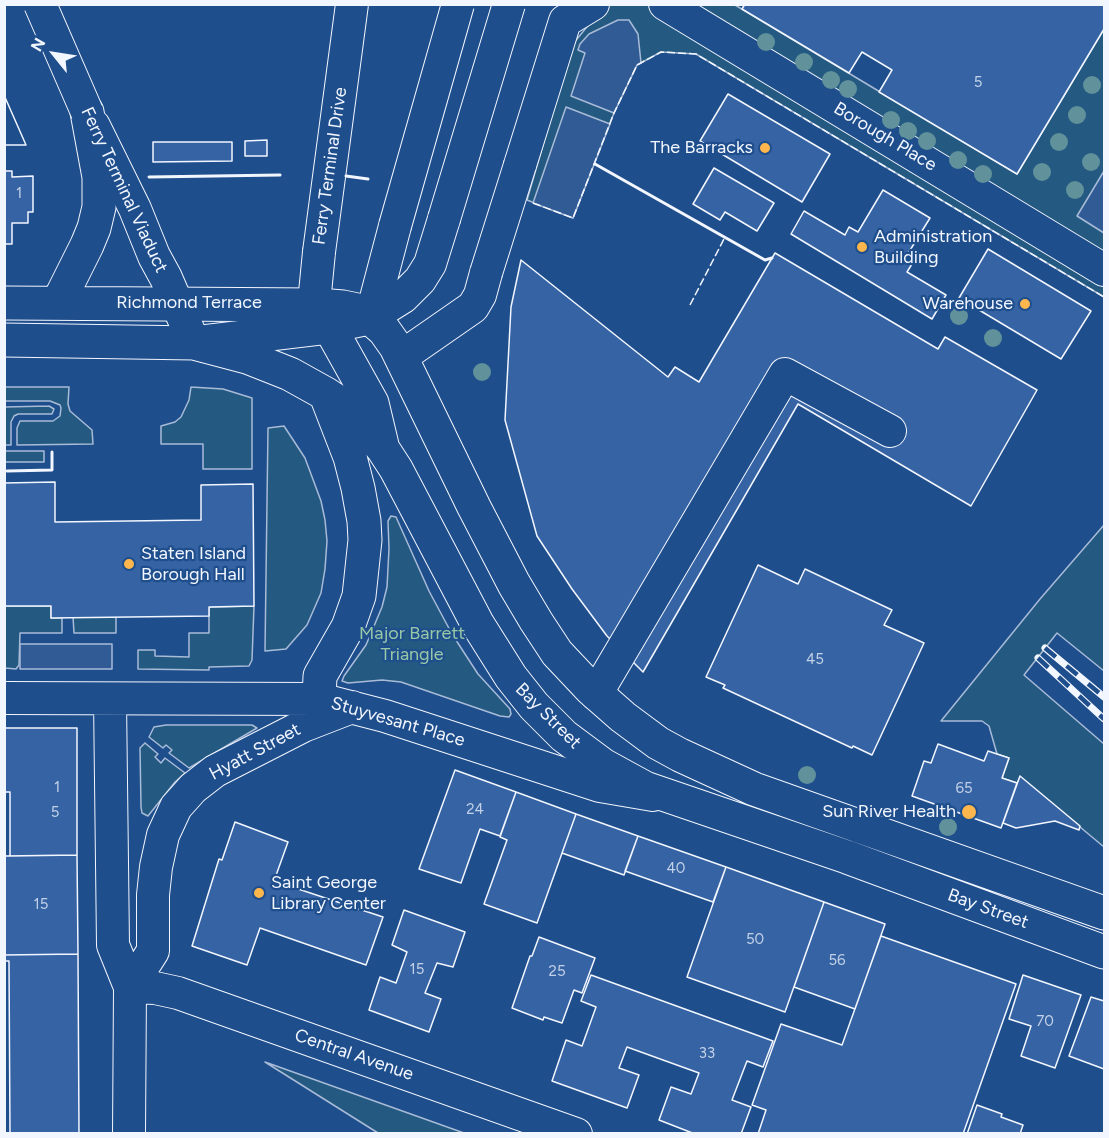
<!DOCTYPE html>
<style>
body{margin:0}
#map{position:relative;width:1109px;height:1138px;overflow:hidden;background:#1f4e8c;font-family:Figtree,sans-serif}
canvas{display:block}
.frame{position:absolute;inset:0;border:6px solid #f2f6ff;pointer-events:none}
.north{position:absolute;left:24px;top:24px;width:60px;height:60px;-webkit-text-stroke:4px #1f4e8c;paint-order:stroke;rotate:300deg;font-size:16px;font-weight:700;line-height:24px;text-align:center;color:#f2f6ff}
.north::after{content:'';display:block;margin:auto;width:21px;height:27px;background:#f2f6ff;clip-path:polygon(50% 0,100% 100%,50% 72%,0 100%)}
</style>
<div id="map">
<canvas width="1109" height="1138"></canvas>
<div class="frame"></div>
<div class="north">N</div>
</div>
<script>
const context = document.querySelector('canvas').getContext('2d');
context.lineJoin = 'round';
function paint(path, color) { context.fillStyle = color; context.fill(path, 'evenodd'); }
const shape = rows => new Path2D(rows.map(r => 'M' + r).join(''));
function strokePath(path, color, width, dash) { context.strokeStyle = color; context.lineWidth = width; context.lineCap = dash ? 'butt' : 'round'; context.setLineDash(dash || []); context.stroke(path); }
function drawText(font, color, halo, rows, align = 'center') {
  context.font = font + ' Figtree,sans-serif'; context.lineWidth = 4.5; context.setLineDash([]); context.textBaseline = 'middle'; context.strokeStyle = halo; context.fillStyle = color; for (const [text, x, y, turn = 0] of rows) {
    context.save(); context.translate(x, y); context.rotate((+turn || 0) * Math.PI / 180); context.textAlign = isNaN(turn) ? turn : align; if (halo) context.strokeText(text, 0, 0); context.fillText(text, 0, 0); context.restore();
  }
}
const green = shape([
 [605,5,735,5,1017,174,1104,29,1104,297,696,54,661,52,637,65,614,113,573,218,527,200,572,45,605,5],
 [4,387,69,387,68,404,70,411,92,430,93,444,17,445,17,428,20,421,53,421,60,416,61,408,60,405,50,401,5,401,4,387],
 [191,387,223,389,252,398,252,469,203,469,203,444,161,444,161,426,175,422,181,417,189,400,191,387],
 [49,406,54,409,52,414,18,414,14,416,11,422,11,445,5,445,5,407,49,406],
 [284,426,305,458,321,501,325,520,327,541,325,569,321,593,307,625,286,649,265,651,268,428,284,426],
 [4,451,44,451,44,462,5,462,4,451],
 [391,516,396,517,429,591,452,634,478,674,510,709,511,714,509,717,500,716,401,682,382,680,348,683,342,681,344,676,366,645,382,607,387,587,389,549,388,521,391,516],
 [1104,525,1104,671,1057,633,1024,675,1104,744,1104,847,1020,777,1017,783,1002,778,1009,758,997,754,989,726,982,721,941,721,1040,599,1104,525],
 [4,606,51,606,51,618,62,618,62,633,20,633,19,665,16,669,5,668,4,606],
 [254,606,252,660,249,666,209,667,209,670,138,669,138,650,155,650,155,656,189,657,189,633,209,633,209,607,254,606],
 [73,617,116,617,116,633,74,633,73,617],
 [166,725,252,725,257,728,189,768,169,753,172,750,166,745,163,748,149,737,154,727,166,725],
 [145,743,158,754,155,757,161,763,165,758,185,773,175,782,148,816,142,813,141,807,140,748,145,743],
 [265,1062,464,1133,378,1133,265,1062]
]);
paint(green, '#245a82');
strokePath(green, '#a8bbd7', 1.5);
const parking = shape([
 [618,20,629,20,638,34,641,63,637,65,614,113,571,96,585,53,578,50,580,44,589,34,618,20],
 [566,107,610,124,573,218,533,203,566,107],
 [1104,171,1104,233,1077,216,1104,171],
 [20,644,112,644,112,669,20,669,20,644]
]);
paint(parking, '#305b95');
strokePath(parking, '#a8bbd7', 1.5);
const building = shape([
 [745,4,1104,4,1104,29,1017,174,879,92,892,70,862,52,849,73,742,9,745,4],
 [728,94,830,154,802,202,700,141,728,94],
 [4,95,26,145,4,145,4,95],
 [4,95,26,145,4,145,4,95],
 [267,140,267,156,245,156,245,141,267,140],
 [153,142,232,142,232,161,153,162,153,142],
 [714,168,774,203,757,231,725,212,720,220,693,204,714,168],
 [4,171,12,171,12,177,33,176,33,212,28,212,28,223,12,223,12,244,4,244,4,171],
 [883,190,930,218,904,260,912,264,907,272,946,295,932,319,791,234,804,211,845,235,849,227,858,232,883,190],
 [988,249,1091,311,1061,359,959,298,988,249],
 [775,253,938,349,945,337,1037,390,971,506,798,404,643,672,607,636,572,589,537,536,505,420,511,307,521,260,668,377,675,367,699,382,775,253],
 [55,482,55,522,201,520,201,485,253,484,254,606,209,607,209,616,51,618,51,606,4,606,4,483,55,482],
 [758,565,798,584,805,569,892,610,884,625,924,643,872,755,853,746,852,748,723,688,725,685,706,677,758,565],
 [4,728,77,728,77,855,10,856,10,792,4,792,4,728],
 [938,744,984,761,988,751,1009,758,1002,778,1017,783,1001,828,912,796,924,761,931,763,938,744],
 [455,770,516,792,500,836,480,829,461,883,419,869,455,770],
 [1020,776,1080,826,1079,830,1055,821,1016,828,1003,823,1020,776],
 [516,792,576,814,537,923,484,904,507,840,500,837,516,792],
 [576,814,638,836,624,875,562,853,576,814],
 [235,822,288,842,274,881,383,917,366,965,260,928,247,965,192,946,219,859,222,860,235,822],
 [638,836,726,867,713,902,625,871,638,836],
 [77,855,78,954,4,955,4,856,77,855],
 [726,867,824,902,785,1012,687,977,726,867],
 [824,902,885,924,855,1009,794,987,824,902],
 [404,910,465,932,453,967,437,963,425,993,441,999,429,1032,369,1010,380,977,396,983,407,952,392,945,404,910],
 [881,936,1016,984,963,1134,758,1134,766,1110,752,1105,781,1024,842,1045,881,936],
 [539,937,595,958,582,993,574,990,562,1023,544,1017,543,1020,512,1008,530,956,532,956,539,937],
 [78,954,79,1134,10,1134,9,961,4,961,4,955,78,954],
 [591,975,773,1041,763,1067,747,1061,732,1100,751,1107,741,1134,695,1134,659,1120,671,1087,691,1094,699,1073,627,1047,619,1068,639,1075,627,1108,552,1081,566,1040,582,1046,596,1007,581,1001,591,975],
 [1023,975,1081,995,1055,1068,1021,1056,1031,1026,1009,1019,1023,975],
 [1091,997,1104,1001,1104,1069,1069,1056,1091,997],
 [977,1105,1002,1114,1001,1117,1023,1125,1020,1134,967,1134,977,1105]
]);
paint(building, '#3563a3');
strokePath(building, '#f2f6ff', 1.5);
const minor = shape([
 [665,4,1104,270],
 [94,126,135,209,154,256,166,278,194,343],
 [520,165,565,21,593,4],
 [319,252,315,293,318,305,329,326],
 [371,317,403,297,420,280,430,264,444,219],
 [371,317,395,226],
 [401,357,473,307,480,295,486,273],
 [596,694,785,374,890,431],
 [4,698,319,699,385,716,600,786,653,795],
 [110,699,113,945,130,987,129,1134],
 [130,987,155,988,178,993,576,1134],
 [130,987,153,951,153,895,156,867,163,835,176,807,193,788,215,771,303,726,352,707]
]);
const major = shape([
 [4,303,318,305,343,307,362,311,384,330,396,347,474,507,514,584,536,621,557,653,590,688,623,717,658,743,680,755,754,789,1104,913],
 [58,303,87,245,94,228,99,207,99,177,87,112],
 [329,326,372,403,382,445],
 [4,340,194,343,320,328,364,319],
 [194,343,247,357,290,374,326,394,341,404,363,425,383,449,396,469,477,623,511,677,534,706,564,736,603,765,645,788,847,857,1104,952],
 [319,699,320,676,348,627,359,596,365,540,364,521,358,488,350,457,326,395]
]);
strokePath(minor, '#f2f6ff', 34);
strokePath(major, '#f2f6ff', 35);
strokePath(minor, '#1f4e8c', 32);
strokePath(major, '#1f4e8c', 33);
const rail = shape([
 [1045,648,1104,697],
 [1038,658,1104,719]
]);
strokePath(rail, '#f2f6ff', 7);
strokePath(rail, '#1f4e8c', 4.5, [14]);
const minorBridge = shape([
 [40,4,87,112],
 [444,219,509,4],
 [395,226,458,4],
 [319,252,352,4],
 [486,273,520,165]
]);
strokePath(minorBridge, '#f2f6ff', 34, []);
strokePath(minorBridge, '#1f4e8c', 32);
strokePath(shape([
 [533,203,573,218,614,113,637,65,661,52,696,54,1104,297],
 [690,305,725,237]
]), '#f2f6ff', 1.5, [8, 3]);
strokePath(shape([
 [595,164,765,260,772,258],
 [346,176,368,179],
 [149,177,280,175],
 [7,471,52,470,52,452]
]), '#f2f6ff', 3);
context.fillStyle = '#61919a';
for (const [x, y] of [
 [766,42],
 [804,62],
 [831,80],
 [1092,85],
 [848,89],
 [1077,115],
 [891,120],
 [908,131],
 [927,141],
 [1059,142],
 [958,160],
 [1091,162],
 [1042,172],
 [983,174],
 [1075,190],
 [959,316],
 [993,338],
 [482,372],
 [807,775],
 [948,827]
]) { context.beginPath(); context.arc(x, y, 9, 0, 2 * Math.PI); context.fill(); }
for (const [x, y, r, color] of [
 [765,148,6,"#ffb74d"],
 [862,247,6,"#ffb74d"],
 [1025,304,6,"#ffb74d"],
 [129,564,6,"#ffb74d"],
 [969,812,8,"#ffb74d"],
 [259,893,6,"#ffb74d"]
]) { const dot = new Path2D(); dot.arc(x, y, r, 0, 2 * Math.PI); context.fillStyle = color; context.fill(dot); strokePath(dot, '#1f4e8c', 2); }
drawText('15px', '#c3d1e8', null, [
 ["5",978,83],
 ["1",19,194],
 ["45",815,660],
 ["1",57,788],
 ["65",964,789],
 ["24",475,810],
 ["5",55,813],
 ["40",676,869],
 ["15",41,905],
 ["50",755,940],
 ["56",837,961],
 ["15",417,970],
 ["25",557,972],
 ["70",1045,1022],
 ["33",707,1054]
]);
drawText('18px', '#f2f6ff', '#1f4e8c', [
 ["Borough Place",885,137,31],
 ["Ferry Terminal Drive",330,166,-82],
 ["Ferry Terminal Viaduct",124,190,65],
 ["Richmond Terrace",189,303],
 ["Bay Street",548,716,45],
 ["Stuyvesant Place",398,722,16],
 ["Hyatt Street",255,752,-28],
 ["Bay Street",988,909,20],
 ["Central Avenue",354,1055,19]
]);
drawText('18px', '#f2f6ff', '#1f4e8c', [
 ["The Barracks",753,148],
 ["Administration",874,237,"left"],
 ["Building",874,258,"left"],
 ["Warehouse",1013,304],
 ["Staten Island",141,554,"left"],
 ["Borough Hall",141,575,"left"],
 ["Sun River Health",956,812],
 ["Saint George",271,883,"left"],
 ["Library Center",271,904,"left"]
], 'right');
drawText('18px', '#97c8a6', '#1f4e8c', [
 ["Major Barrett",412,634],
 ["Triangle",412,655]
]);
</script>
